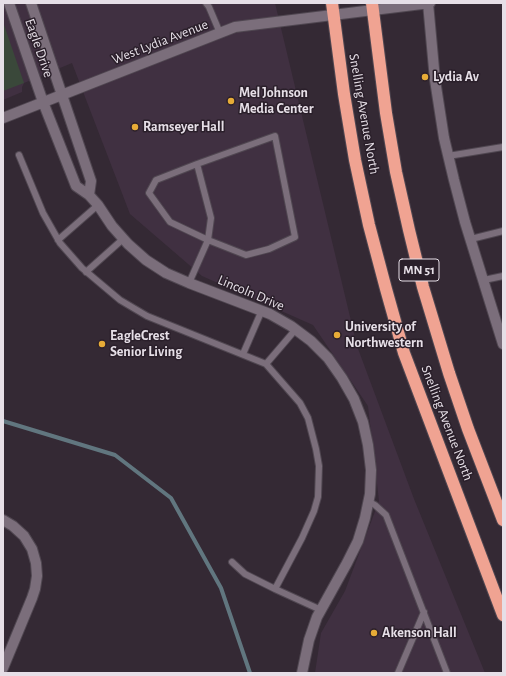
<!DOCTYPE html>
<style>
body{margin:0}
#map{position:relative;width:506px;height:676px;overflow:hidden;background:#342934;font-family:"Alegreya Sans",sans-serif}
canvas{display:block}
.frame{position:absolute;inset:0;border:4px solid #e6dfe7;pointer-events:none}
</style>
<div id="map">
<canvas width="506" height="676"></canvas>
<div class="frame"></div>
</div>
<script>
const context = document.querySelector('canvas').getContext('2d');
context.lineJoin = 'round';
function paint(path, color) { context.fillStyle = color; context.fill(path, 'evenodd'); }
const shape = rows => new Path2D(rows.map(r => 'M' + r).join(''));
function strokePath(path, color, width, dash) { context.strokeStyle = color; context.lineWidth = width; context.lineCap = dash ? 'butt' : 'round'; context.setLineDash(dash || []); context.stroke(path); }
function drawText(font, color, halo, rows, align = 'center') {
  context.font = font + ' "Alegreya Sans",sans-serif'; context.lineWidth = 3; context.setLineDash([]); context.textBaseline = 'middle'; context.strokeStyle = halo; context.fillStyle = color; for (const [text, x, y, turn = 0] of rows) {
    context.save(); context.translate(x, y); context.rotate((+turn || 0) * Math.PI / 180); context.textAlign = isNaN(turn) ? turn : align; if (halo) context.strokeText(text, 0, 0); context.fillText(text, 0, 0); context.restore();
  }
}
paint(shape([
 [3,3,275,3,357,346,414,499,485,673,315,673,321,633,345,591,379,501,368,406,313,325,202,276,130,214,72,63,24,83,22,87,22,92,3,100]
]), '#403041');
paint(shape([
 [3,22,24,83,3,91]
]), '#3a483a');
strokePath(shape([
 [3,421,115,455,171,498,221,588,250,673]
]), '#61767f', 4);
const lane = shape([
 [206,3,209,7,220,33],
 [19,155,43,213,60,243,82,268,120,300,147,316,266,364,300,403,308,418,316,449,319,466,318,497,314,511,302,538,275,589,321,610],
 [448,156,503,147],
 [471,239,503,231],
 [58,240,98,205],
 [86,272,123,239],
 [484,280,503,276],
 [189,283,208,240,211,218,197,164,275,136,295,237,269,249,246,255,208,240,170,222,149,193,156,180,197,164],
 [243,354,262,310],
 [266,364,296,329],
 [368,501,375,505,386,515,447,673],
 [232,562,245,574,275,589],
 [398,673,424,612]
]);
const street = shape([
 [9,3,43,102],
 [31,3,62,95],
 [3,520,13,526,24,536,32,549,36,563,37,576,35,589,32,598,3,668]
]);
const secondary = shape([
 [428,3,435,80,444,138,454,180,465,222,503,344],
 [62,95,91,181,89,195],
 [43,102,76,186,89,195,98,205,112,226,128,244,146,260,166,273,189,283,270,314,291,326,311,341,328,358,342,378,354,399,363,422,368,445,371,470,370,494,365,518,358,541,347,563,317,617,309,640,302,673],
 [3,118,235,27,430,3]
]);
const highway = shape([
 [332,3,344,94,355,160,369,225,386,289,404,353,503,615],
 [372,3,386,113,396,172,409,230,423,287,449,373,468,429,503,520]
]);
strokePath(lane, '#504751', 8);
strokePath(street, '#504751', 12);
strokePath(secondary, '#504751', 12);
strokePath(highway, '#504751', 14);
strokePath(lane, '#7b6e7b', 6);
strokePath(street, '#7b6e7b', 10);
strokePath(secondary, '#7b6e7b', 10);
strokePath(highway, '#f0a392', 12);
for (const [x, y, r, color] of [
 [425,77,4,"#e7ac37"],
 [231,101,4,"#e7ac37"],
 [135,127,4,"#e7ac37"],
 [337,335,4,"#e7ac37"],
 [102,344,4,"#e7ac37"],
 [374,633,4,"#e7ac37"]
]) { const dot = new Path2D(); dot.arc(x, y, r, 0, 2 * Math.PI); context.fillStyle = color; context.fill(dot); strokePath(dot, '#2a1f2a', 1.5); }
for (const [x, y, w] of [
 [419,270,40]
]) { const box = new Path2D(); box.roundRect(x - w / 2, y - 11, w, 22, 3); context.fillStyle = '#2a1f2a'; context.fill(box); strokePath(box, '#e6dfe7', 1); }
drawText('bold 13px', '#e6dfe7', null, [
 ["MN 51",419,270]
]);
drawText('14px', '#e6dfe7', '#2a1f2a', [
 ["West Lydia Avenue",160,42,-21],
 ["Eagle Drive",39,48,71],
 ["Snelling Avenue North",364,114,80],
 ["Lincoln Drive",251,293,23],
 ["Snelling Avenue North",447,423,69]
]);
drawText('bold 14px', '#e6dfe7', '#2a1f2a', [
 ["Lydia Av",433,77],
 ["Mel Johnson",239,93],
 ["Media Center",239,109],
 ["Ramseyer Hall",143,127],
 ["University of",345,327],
 ["Northwestern",345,343],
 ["EagleCrest",110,336],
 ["Senior Living",110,352],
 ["Akenson Hall",382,633]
], 'left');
</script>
